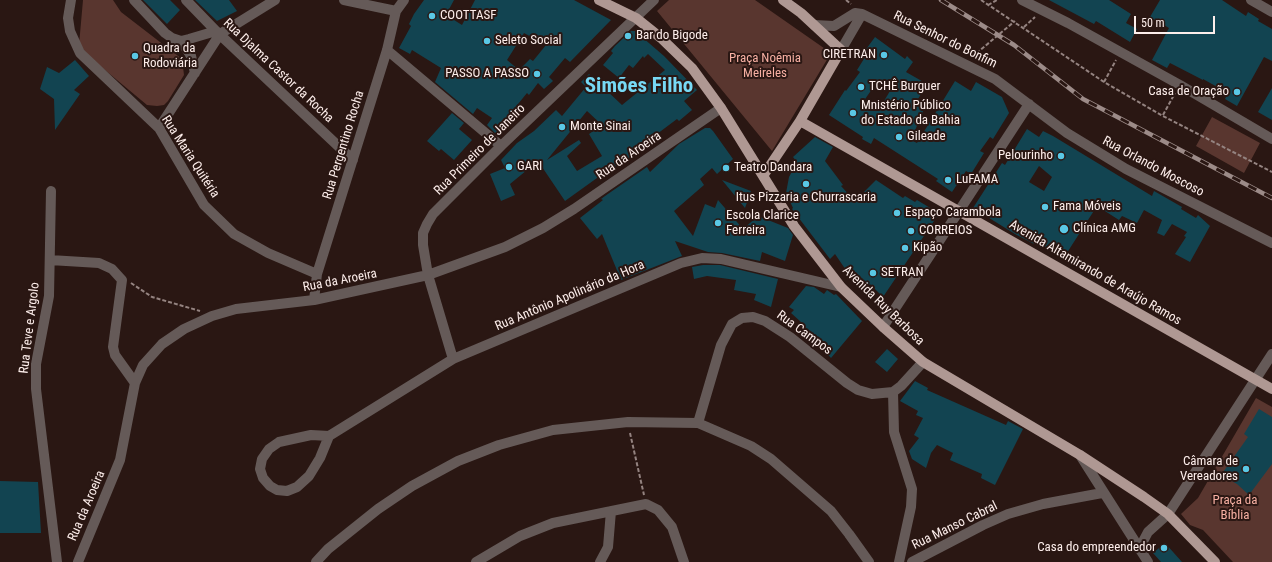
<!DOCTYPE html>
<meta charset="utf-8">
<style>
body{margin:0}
#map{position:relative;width:1272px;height:562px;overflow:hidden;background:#2a1713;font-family:"Roboto Condensed",sans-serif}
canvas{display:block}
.scale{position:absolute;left:1134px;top:16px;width:81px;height:18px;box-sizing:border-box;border:2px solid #fdeeeb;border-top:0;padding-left:5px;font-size:12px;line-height:14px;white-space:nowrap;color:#fdeeeb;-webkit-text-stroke:3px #2a1713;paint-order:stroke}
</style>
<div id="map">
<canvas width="1272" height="562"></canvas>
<div class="scale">50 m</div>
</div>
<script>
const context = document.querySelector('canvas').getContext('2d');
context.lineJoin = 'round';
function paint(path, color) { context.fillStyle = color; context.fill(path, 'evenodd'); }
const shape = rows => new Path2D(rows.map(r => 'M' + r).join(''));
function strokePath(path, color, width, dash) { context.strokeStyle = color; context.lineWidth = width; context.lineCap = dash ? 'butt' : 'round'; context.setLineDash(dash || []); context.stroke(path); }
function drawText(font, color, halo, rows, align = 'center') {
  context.font = font + ' "Roboto Condensed",sans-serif'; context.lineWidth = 4; context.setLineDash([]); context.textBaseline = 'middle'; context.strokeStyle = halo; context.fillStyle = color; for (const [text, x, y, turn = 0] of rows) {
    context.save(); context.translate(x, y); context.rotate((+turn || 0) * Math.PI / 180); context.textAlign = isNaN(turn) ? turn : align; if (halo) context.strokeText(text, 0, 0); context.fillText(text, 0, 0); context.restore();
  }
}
paint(shape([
 [83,0,113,0,121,12,182,59,184,75,168,101,164,105,157,106,147,105,93,60,79,45],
 [669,0,755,0,831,53,772,151,657,11],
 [1212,117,1260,143,1244,173,1196,146],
 [1256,398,1272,407,1272,562,1233,562,1203,530,1190,525,1181,514,1198,498]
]), '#59362f');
paint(shape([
 [143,0,170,0,180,10,167,24],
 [195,0,229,0,237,11,217,21],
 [424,0,454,0,446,15,462,25,475,0,574,0,611,20,570,62,565,58,549,77,553,81,544,89,538,83,529,95,527,93,505,120,508,122,504,130,496,134,487,125,492,118,477,108,473,114,435,82,441,68,412,50,410,54,399,48,411,26,409,24,414,14],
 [524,33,546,45,533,61,530,59,519,70,507,60],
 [1049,0,1109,0,1131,14,1126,23,1137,29,1130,42,1096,21,1094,24],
 [1160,0,1222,0,1246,16,1248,12,1259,19,1258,21,1272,29,1272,61,1264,57,1237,106,1225,99,1228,93,1203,79,1203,80,1170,63,1167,68,1152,60,1169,28,1150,17],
 [631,31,635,31,664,56,697,90,684,101,692,110,679,121,677,119,645,143,646,145,637,153,597,178,565,201,538,161,510,184,515,195,501,201,490,174,505,168,501,160,517,143,534,131,556,110,562,116,586,87,581,82,589,74,622,105,665,70,648,54,644,58,643,56,633,68,629,65,619,78,603,65,613,53,611,51,615,46],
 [587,111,602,125,589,134,602,156,577,171,567,156,581,143,579,140,547,160],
 [875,37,905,59,907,56,913,62,906,72,927,84,915,104,924,109,911,140,917,143,955,81,971,91,976,82,1002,97,1009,113,993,139,990,137,980,151,984,153,971,174,966,171,952,192,936,181,938,179,874,138,871,144,862,139,863,137,829,115,845,90,846,91,860,72,857,70,867,54,864,52],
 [877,82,890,91,878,111,863,102],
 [75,60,89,76,74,90,80,94,55,130,54,99,40,89,47,67,59,73],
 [1272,88,1272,120,1258,112],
 [452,113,464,123,459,129,472,140,454,160,441,149,439,151,427,141],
 [705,128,710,128,713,131,733,159,717,174,712,168,700,179,704,185,674,211,693,236,705,204,715,208,718,200,743,229,758,216,788,228,793,235,785,261,762,252,760,261,722,253,708,252,675,241,682,256,621,280,602,234,597,239,580,218,603,200,601,199,605,196,647,167,650,172,679,144],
 [1027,129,1039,137,1043,131,1053,136,1152,196,1154,191,1182,207,1181,209,1196,218,1198,215,1210,226,1190,262,1175,254,1186,237,1184,236,1187,232,1172,224,1164,236,1157,233,1162,220,1144,210,1137,223,1122,216,1119,220,1097,206,1063,259,1036,241,1034,244,1015,234,973,208,1002,163,1005,165],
 [1039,166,1052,177,1044,191,1029,182],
 [815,137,833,147,825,161,843,185,841,186,855,201,876,180,903,198,905,196,915,202,917,200,937,212,938,215,883,297,870,284,868,286,855,272,850,276,835,254,830,259,792,209,793,208,786,193,789,177,797,162,793,157],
 [722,180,751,191,745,208],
 [703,265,720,265,778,279,771,307,754,300,756,294,734,290,736,280,707,276,694,279,692,267],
 [806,286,814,287,824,294,827,290,834,295,836,294,862,321,831,358,799,323,801,322,791,313,794,310,789,307],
 [887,349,898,359,887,372,875,362],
 [915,381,928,388,927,390,1006,425,1008,421,1023,429,995,485,981,478,982,474,950,460,953,453,937,445,931,453,926,468,912,459,909,451,919,438,914,435,923,418,916,415,918,411,900,401],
 [1259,409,1272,417,1272,464,1249,495,1237,484,1221,475,1248,437,1244,434],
 [0,481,38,482,41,533,0,533],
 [1165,543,1182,562,1161,562,1153,553]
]), '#124451');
strokePath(shape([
 [846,0,851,4],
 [981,0,1104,82,1163,116,1272,172],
 [988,5,997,0],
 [1024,27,1035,17],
 [972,57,1015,21],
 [1104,82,1116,60],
 [1163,115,1175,93],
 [131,283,152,297,200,311],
 [630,433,644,495]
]), '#948380', 2, [4, 2]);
strokePath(shape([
 [71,0,68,18,70,31,80,53,159,128,204,205,234,234,268,253,317,274],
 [134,0,165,33,172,38,181,41,189,39,216,31],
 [186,0,216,31,353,160],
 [344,0,396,11],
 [1022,0,1068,23,1180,85,1272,139],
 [1251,0,1272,12],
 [814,25,834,26,855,13,862,14,995,79,1067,133,1126,169,1272,243],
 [181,41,191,56,195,73],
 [387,50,501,146],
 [841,50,862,14],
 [159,128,220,34,275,0],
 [51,191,49,296,36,364,36,389,57,562],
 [50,260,99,263,112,269,122,280,113,347,115,355,135,383],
 [314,300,317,274,387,50,396,11,404,0],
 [883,327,1029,104],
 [453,359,428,275,423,245,423,233,427,224,433,214,501,146,654,0],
 [893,392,894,432,912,489,911,507,899,562],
 [698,423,721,345,732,324,742,318,753,317,765,321,790,337,847,383,858,390,872,394,893,392,901,386,923,362],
 [329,436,320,458,309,476,297,487,287,491,277,490,270,486,263,478,260,469,262,459,269,449,279,442,311,435,329,436,453,359,681,263,702,258,721,259,841,287],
 [1080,455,1148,562],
 [1139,549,1148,532,1168,514,1272,354],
 [78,562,120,460,135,383,143,365,162,344,184,329,212,316,236,309,314,300,428,275,505,247,543,228,574,209,721,108],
 [316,562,328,549,378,509,412,486,458,461,499,445,553,430,628,422,698,423,751,446,771,459,831,511,849,534,869,562],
 [476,562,520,536,553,523,646,504,658,510,672,527,684,562],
 [600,562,608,547,611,511],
 [912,562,983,525,1008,514,1043,504,1102,493]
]), '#655a58', 10);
strokePath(shape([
 [599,0,636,18,661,38,692,68,721,108,794,226,841,287,883,327,923,362,1080,455,1144,497,1168,514,1215,562],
 [800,121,1272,389],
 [763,176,800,121,841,50,801,13,783,0]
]), '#af9893', 10);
const rail = shape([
 [941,0,1014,45,1083,99,1272,198]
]);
strokePath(rail, '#9c8b88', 4.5);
strokePath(rail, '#2a1713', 3, [9]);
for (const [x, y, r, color] of [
 [432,16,4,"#5ac8e5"],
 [628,36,4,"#5ac8e5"],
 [487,41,4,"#5ac8e5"],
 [884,55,4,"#5ac8e5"],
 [135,56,4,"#5ac8e5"],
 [537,74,4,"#5ac8e5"],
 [861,87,4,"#5ac8e5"],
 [1237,92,4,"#5ac8e5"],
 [853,113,4,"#5ac8e5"],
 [562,127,4,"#5ac8e5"],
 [899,137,4,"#5ac8e5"],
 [1061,156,4,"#5ac8e5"],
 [509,167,4,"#5ac8e5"],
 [726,168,4,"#5ac8e5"],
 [948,180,4,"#5ac8e5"],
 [806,184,4,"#5ac8e5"],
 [1045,207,4,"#5ac8e5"],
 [897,213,4,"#5ac8e5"],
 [718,223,4,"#5ac8e5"],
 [1064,229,5,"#5ac8e5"],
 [911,231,4,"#5ac8e5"],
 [905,248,4,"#5ac8e5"],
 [873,273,4,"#5ac8e5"],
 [1246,469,4,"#5ac8e5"],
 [1164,548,4,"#5ac8e5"]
]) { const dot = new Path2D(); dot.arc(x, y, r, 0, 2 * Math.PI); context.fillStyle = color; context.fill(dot); strokePath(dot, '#2a1713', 1.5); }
drawText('13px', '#fdeeeb', '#2a1713', [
 ["COOTTASF",440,16],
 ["Bar do Bigode",636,36],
 ["Seleto Social",495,41],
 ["Quadra da",143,49],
 ["Rodoviária",143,64],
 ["CIRETRAN",876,55,"right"],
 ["PASSO A PASSO",529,74,"right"],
 ["TCHÊ Burguer",869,87],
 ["Casa de Oração",1229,92,"right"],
 ["Mnistério Público",861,106],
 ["do Estado da Bahia",861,121],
 ["Monte Sinai",570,127],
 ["Gileade",907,137],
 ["Pelourinho",1053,156,"right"],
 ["GARI",517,167],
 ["Teatro Dandara",734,168],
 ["LuFAMA",956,180],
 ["Itus Pizzaria e Churrascaria",806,198,"center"],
 ["Fama Móveis",1053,207],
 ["Espaço Carambola",905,213],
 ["Escola Clarice",726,216],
 ["Ferreira",726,231],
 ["Clínica AMG",1073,229],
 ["CORREIOS",919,231],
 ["Kipão",913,248],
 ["SETRAN",881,273],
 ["Câmara de",1238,462,"right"],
 ["Vereadores",1238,477,"right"],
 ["Casa do empreendedor",1156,548,"right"]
], 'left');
drawText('13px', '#fdeeeb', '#2a1713', [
 ["Rua Senhor do Bonfim",945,40,26],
 ["Rua Djalma Castor da Rocha",278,71,43],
 ["Rua Pergentino Rocha",344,145,-73],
 ["Rua Primeiro de Janeiro",480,150,-45],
 ["Rua da Aroeira",629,156,-34],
 ["Rua Maria Quitéria",190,157,57],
 ["Rua Orlando Moscoso",1153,167,28],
 ["Avenida Altamirando de Araújo Ramos",1095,273,30],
 ["Rua da Aroeira",340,281,-11],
 ["Rua Antônio Apolinário da Hora",570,296,-23],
 ["Avenida Ruy Barbosa",883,306,44],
 ["Rua Teve e Argolo",30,328,-83],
 ["Rua Campos",804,333,36],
 ["Rua da Aroeira",87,506,-67],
 ["Rua Manso Cabral",955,526,-26]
]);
drawText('13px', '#f7b0a3', '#2a1713', [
 ["Praça Noêmia",765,59],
 ["Meireles",765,74],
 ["Praça da",1235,501],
 ["Bíblia",1235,516]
]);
drawText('bold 21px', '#77d9f5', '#2a1713', [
 ["Simões Filho",639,87]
]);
</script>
